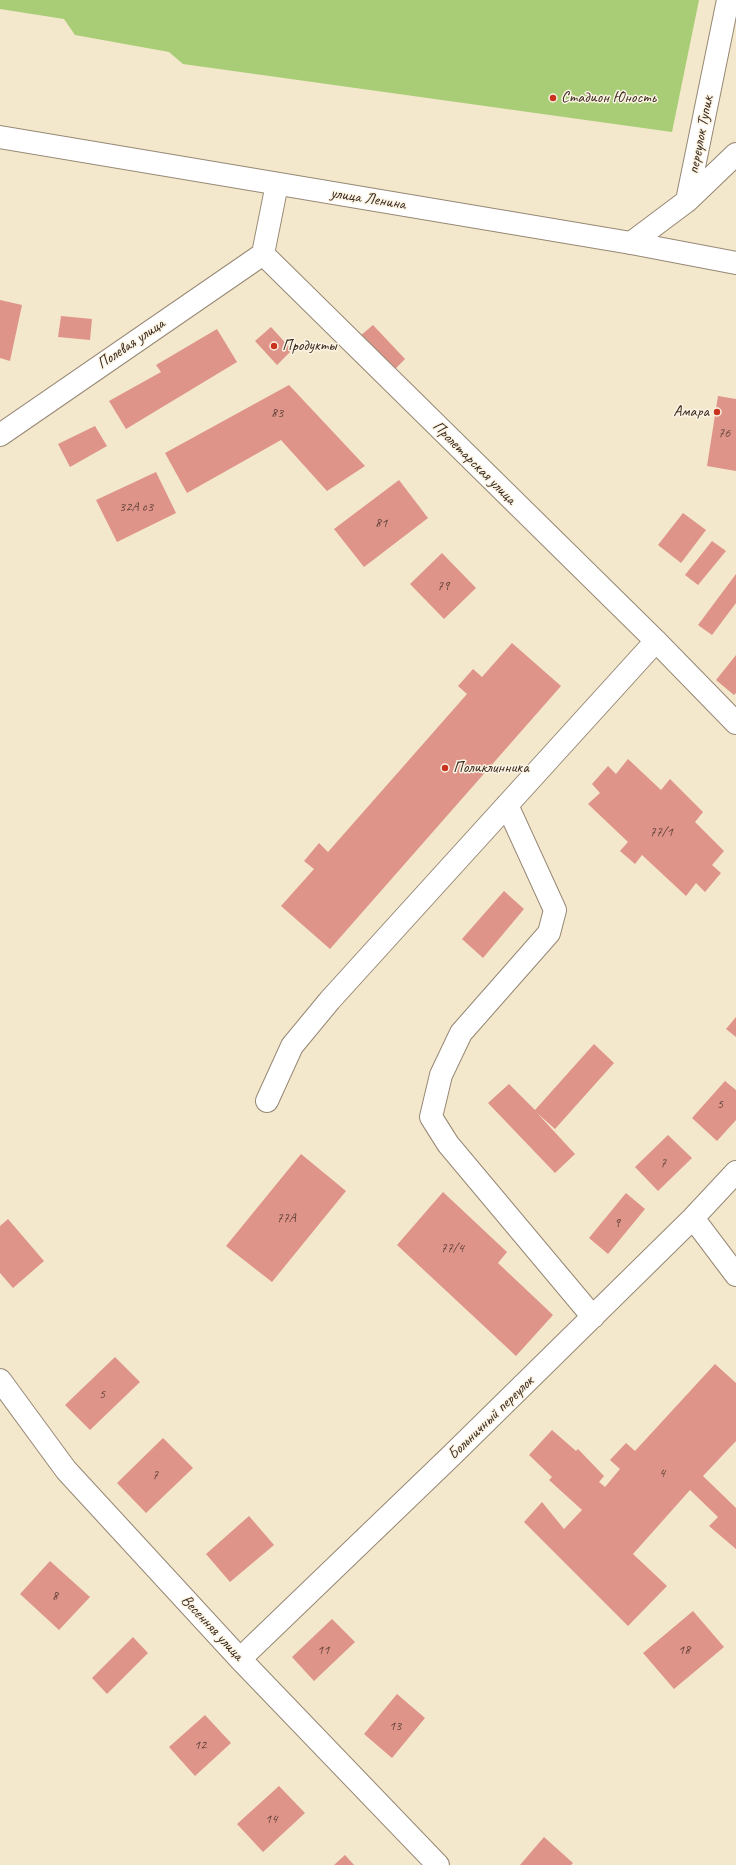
<!DOCTYPE html>
<meta charset="utf-8">
<style>
body{margin:0}
canvas{display:block;background:#f3e7cc}
</style>
<canvas width="736" height="1865"></canvas>
<script>
const context = document.querySelector('canvas').getContext('2d');
context.lineJoin = 'round';
function paint(path, color) { context.fillStyle = color; context.fill(path, 'evenodd'); }
const shape = rows => new Path2D(rows.map(r => 'M' + r).join(''));
function strokePath(path, color, width, dash) { context.strokeStyle = color; context.lineWidth = width; context.lineCap = dash ? 'butt' : 'round'; context.setLineDash(dash || []); context.stroke(path); }
function drawText(font, color, halo, rows, align = 'center') {
  context.font = font + ' Caveat,sans-serif'; context.lineWidth = 3; context.setLineDash([]); context.textBaseline = 'middle'; context.strokeStyle = halo; context.fillStyle = color; for (const [text, x, y, turn = 0] of rows) {
    context.save(); context.translate(x, y); context.rotate((+turn || 0) * Math.PI / 180); context.textAlign = isNaN(turn) ? turn : align; if (halo) context.strokeText(text, 0, 0); context.fillText(text, 0, 0); context.restore();
  }
}
paint(shape([
 [0,0,699,0,672,132,183,64,169,52,75,35,64,19,0,9]
]), '#a9cd76');
paint(shape([
 [0,300,22,305,10,361,0,358],
 [61,316,92,319,90,340,58,337],
 [373,325,405,359,393,371,360,336],
 [271,327,292,350,277,365,255,341],
 [217,329,237,362,126,429,109,401,161,372,156,365],
 [289,385,365,466,327,491,281,440,187,493,165,453],
 [718,396,736,399,736,471,707,466],
 [95,426,107,446,70,467,58,444],
 [156,472,176,513,117,542,96,500],
 [399,480,428,518,364,567,334,529],
 [683,513,706,530,681,563,658,545],
 [712,541,726,551,698,585,685,575],
 [442,553,476,588,444,619,410,584],
 [736,574,736,603,712,635,698,625],
 [512,643,561,686,330,949,281,906,314,869,304,861,319,843,328,852,467,694,458,686,473,669,482,677],
 [736,655,736,693,734,695,716,680],
 [628,759,661,790,670,779,703,812,695,822,724,851,712,865,721,873,705,892,696,883,686,896,642,855,635,864,620,851,628,842,588,804,600,793,592,784,608,766,616,774],
 [504,891,524,909,483,958,462,939],
 [736,1017,736,1037,726,1029],
 [594,1044,614,1063,555,1129,537,1113,575,1154,555,1173,488,1103,509,1084,535,1110],
 [725,1081,736,1090,736,1120,717,1141,692,1118],
 [668,1135,692,1158,658,1191,635,1167],
 [301,1154,346,1191,272,1282,226,1246],
 [443,1192,507,1252,498,1263,553,1315,516,1356,397,1245],
 [626,1193,645,1209,608,1254,589,1238],
 [8,1219,44,1261,13,1288,0,1273,0,1226],
 [115,1357,140,1382,90,1430,65,1405],
 [715,1364,736,1383,736,1441,703,1476,736,1508,736,1549,709,1526,718,1517,690,1490,633,1554,667,1586,628,1626,524,1522,542,1502,564,1529,582,1510,549,1480,552,1477,529,1455,552,1430,576,1451,578,1449,604,1476,599,1482,605,1487,620,1469,610,1460,626,1443,635,1451],
 [163,1438,193,1468,146,1513,117,1483],
 [249,1516,274,1545,230,1582,206,1554],
 [50,1561,90,1597,59,1630,20,1594],
 [693,1611,724,1647,674,1689,643,1653],
 [332,1619,355,1642,314,1681,292,1657],
 [133,1637,148,1653,107,1694,92,1678],
 [397,1694,425,1718,392,1758,364,1734],
 [205,1715,231,1743,195,1776,169,1747],
 [279,1786,305,1813,263,1852,237,1824],
 [544,1837,573,1863,571,1865,520,1865],
 [345,1855,354,1865,334,1865]
]), '#df948a');
const minor = shape([
 [277,184,263,254,656,641,736,723],
 [687,201,736,154],
 [631,243,687,201,728,0],
 [0,435,263,254],
 [507,805,555,910,549,933,461,1033,441,1075,431,1117,448,1144,593,1317],
 [267,1101,292,1046,330,1000,656,641],
 [693,1218,736,1275],
 [0,1380,66,1470,240,1659,438,1865],
 [240,1659,452,1455,693,1218,736,1172]
]);
const major = shape([
 [0,137,631,243,736,263]
]);
strokePath(minor, '#978875', 24);
strokePath(major, '#978875', 24);
strokePath(minor, '#fff', 22);
strokePath(major, '#fff', 22);
for (const [x, y, r, color] of [
 [553,98,4,"#c8321e"],
 [274,346,4,"#c8321e"],
 [717,412,4,"#c8321e"],
 [445,768,4,"#c8321e"]
]) { const dot = new Path2D(); dot.arc(x, y, r, 0, 2 * Math.PI); context.fillStyle = color; context.fill(dot); strokePath(dot, '#fcf5e5', 1.5); }
drawText('14px', '#644439', null, [
 ["83",277,413],
 ["76",724,433],
 ["32А с3",136,507],
 ["81",381,523],
 ["79",443,586],
 ["77/1",661,832],
 ["5",720,1104],
 ["7",663,1163],
 ["77А",286,1218],
 ["9",617,1223],
 ["77/4",452,1248],
 ["5",102,1394],
 ["4",662,1473],
 ["7",155,1475],
 ["8",55,1596],
 ["11",323,1650],
 ["18",684,1650],
 ["13",395,1726],
 ["12",200,1745],
 ["14",271,1819]
]);
drawText('16px', '#3b2a1e', '#fcf5e5', [
 ["Стадион Юность",561,98],
 ["Продукты",282,346],
 ["Амара",709,412,"right"],
 ["Поликлинника",453,768]
], 'left');
drawText('16px', '#3b2a1e', '#fcf5e5', [
 ["переулок Тупик",701,135,-79],
 ["улица Ленина",368,199,9],
 ["Полевая улица",131,344,-34],
 ["Пролетарская улица",474,463,45],
 ["Больничный переулок",491,1418,-44],
 ["Весенняя улица",212,1628,47]
]);
</script>
